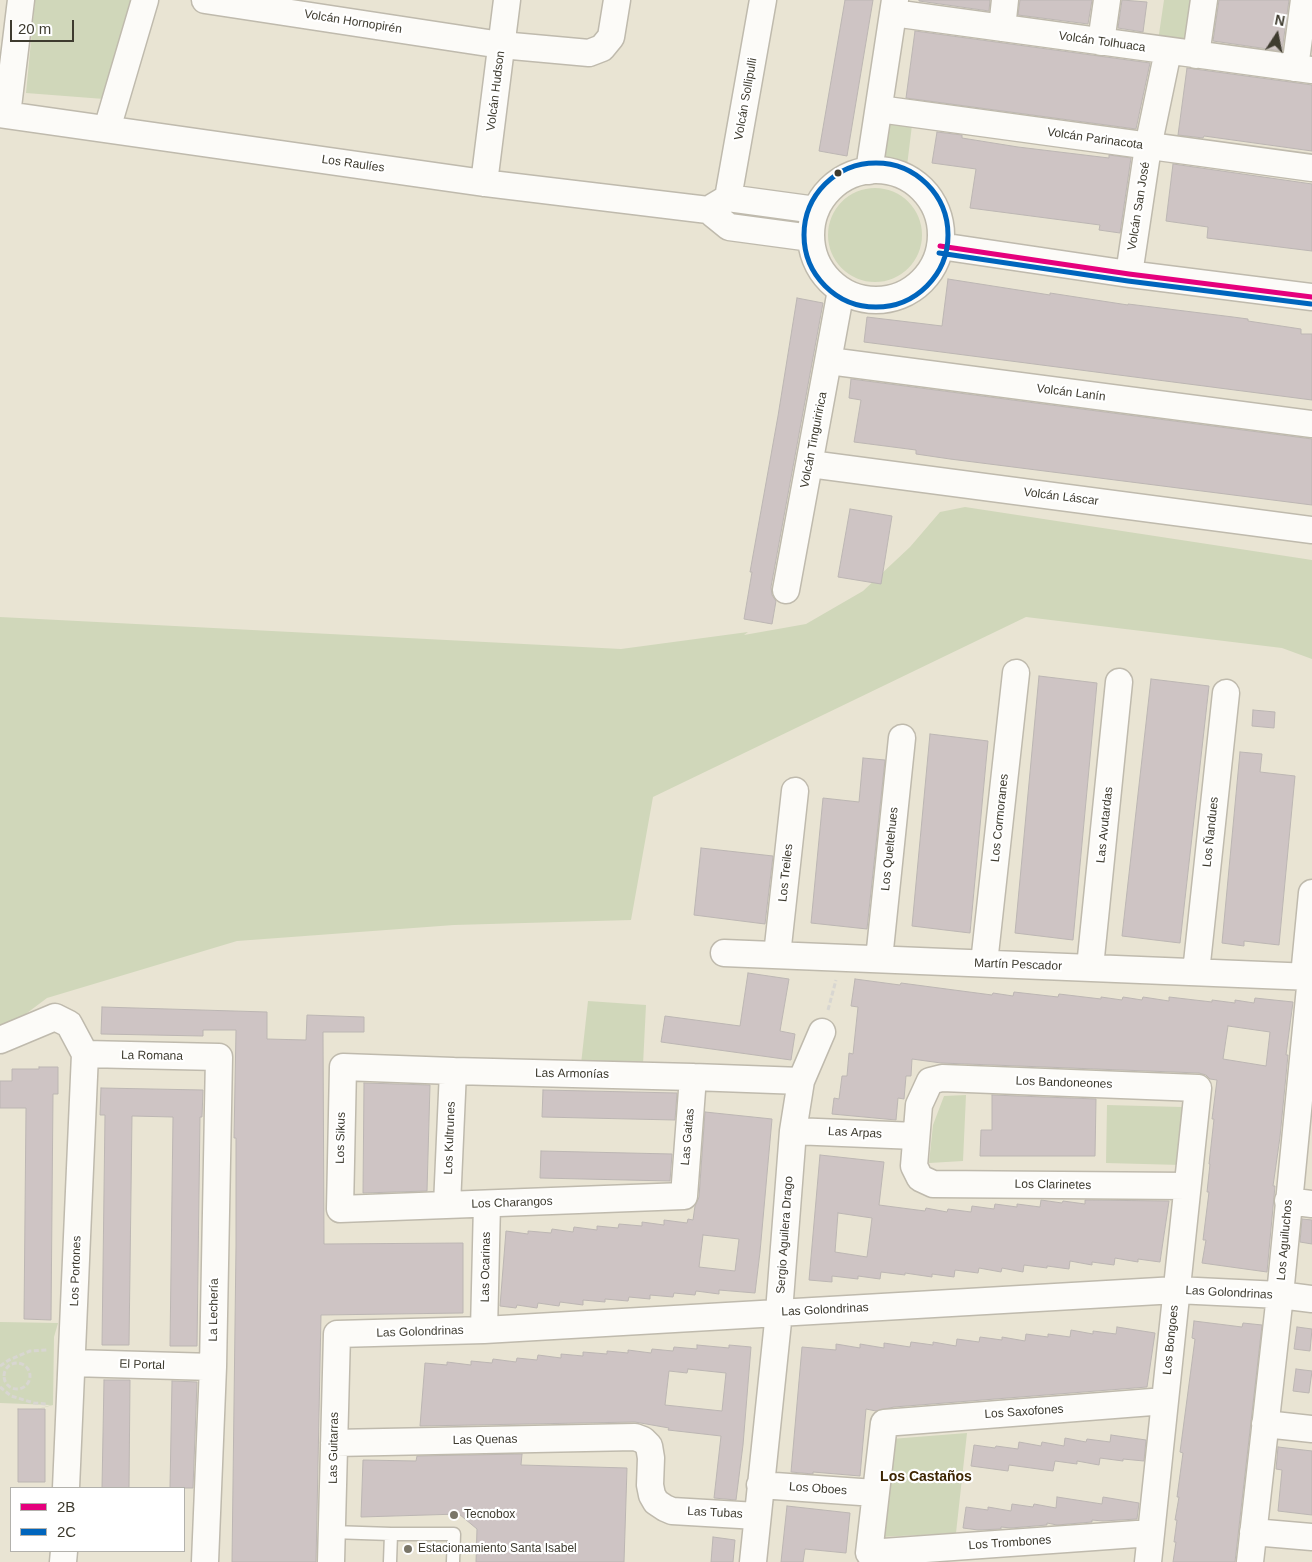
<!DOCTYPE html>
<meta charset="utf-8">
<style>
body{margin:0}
#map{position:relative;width:1312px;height:1562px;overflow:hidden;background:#e9e4d3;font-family:Arial,sans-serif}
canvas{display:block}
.legend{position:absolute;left:10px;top:1487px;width:175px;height:65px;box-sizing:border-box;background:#fff;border:1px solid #b2b1ac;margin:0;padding:6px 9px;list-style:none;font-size:15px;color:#3e3b2f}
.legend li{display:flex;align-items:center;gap:10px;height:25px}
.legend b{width:25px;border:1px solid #b2b1ac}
.north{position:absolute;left:1252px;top:10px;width:50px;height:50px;-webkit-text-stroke:4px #fff;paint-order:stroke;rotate:11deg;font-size:14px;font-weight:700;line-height:20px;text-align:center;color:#3e3b2f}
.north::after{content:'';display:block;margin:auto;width:18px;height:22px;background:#3e3b2f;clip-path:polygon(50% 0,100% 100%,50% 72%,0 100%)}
.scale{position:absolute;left:10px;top:20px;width:64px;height:22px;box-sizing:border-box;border:2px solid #3e3b2f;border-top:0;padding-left:6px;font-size:15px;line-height:18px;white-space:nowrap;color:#3e3b2f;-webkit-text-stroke:4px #fff;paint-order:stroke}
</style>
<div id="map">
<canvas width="1312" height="1562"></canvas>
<ul class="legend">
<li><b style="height:6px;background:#e5007d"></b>2B</li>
<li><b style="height:6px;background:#0065bd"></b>2C</li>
</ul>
<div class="north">N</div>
<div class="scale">20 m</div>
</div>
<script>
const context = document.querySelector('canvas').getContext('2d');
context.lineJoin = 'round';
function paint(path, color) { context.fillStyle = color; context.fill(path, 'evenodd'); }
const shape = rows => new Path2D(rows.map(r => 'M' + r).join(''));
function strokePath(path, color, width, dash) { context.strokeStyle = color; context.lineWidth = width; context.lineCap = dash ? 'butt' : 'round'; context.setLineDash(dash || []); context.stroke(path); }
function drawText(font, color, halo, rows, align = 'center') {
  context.font = font + ' Arial,sans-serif'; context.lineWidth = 4.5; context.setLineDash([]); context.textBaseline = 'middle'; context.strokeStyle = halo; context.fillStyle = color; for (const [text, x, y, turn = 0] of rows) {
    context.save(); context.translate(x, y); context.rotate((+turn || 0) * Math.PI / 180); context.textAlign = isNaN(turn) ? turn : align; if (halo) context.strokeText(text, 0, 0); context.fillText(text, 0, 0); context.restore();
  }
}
paint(shape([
 [35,0,137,0,104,99,26,93],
 [1164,0,1196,0,1191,45,1158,41],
 [889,120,912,125,907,166,884,158],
 '828 235a47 47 0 1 1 94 0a47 47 0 1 1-94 0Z',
 [965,507,1312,560,1312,659,1282,648,1026,617,653,797,631,920,454,925,237,941,47,998,15,1022,0,1026,0,617,621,649,748,632,744,635,806,624,863,591,910,547,940,512],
 [588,1001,646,1005,643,1065,581,1064],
 [966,1095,963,1161,929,1163,933,1125,944,1096],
 [1107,1105,1182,1107,1181,1165,1106,1163],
 [0,1322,58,1323,54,1337,53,1405,31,1411,51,1405,0,1403],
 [967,1433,956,1533,881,1537,891,1439]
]), '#d0d7ba');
const building = shape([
 [845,0,873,0,847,156,819,151,845,0],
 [919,0,990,0,989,11,919,1,919,0],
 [1020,0,1092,0,1088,24,1018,15,1020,0],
 [1122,0,1147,2,1143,32,1118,28,1122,0],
 [1219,0,1289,0,1282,51,1213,41,1219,0],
 [915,31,1150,63,1136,129,906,98,915,31],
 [1187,68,1312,85,1312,151,1204,136,1203,138,1178,135,1187,68],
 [937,132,962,135,962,138,1018,147,1109,158,1109,155,1131,158,1120,233,1099,230,1100,225,970,208,976,169,932,163,937,132],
 [1173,164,1312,184,1312,251,1207,238,1208,227,1166,221,1173,164],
 [948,279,1050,295,1050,293,1128,305,1128,304,1233,317,1248,319,1248,321,1301,329,1301,334,1312,334,1312,400,864,342,867,317,942,326,948,279],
 [797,298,823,303,771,587,772,595,776,601,772,624,744,619,752,572,750,572,778,416,797,298],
 [851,379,1312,439,1312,505,950,459,916,454,916,450,854,442,861,400,849,398,851,379],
 [850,509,892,516,881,584,838,577,850,509],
 [1039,676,1097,683,1073,940,1015,933,1039,676],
 [1151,679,1209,686,1180,943,1122,936,1151,679],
 [1253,710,1275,712,1274,728,1252,726,1253,710],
 [930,734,988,741,970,933,912,926,930,734],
 [1240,752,1262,754,1260,772,1295,776,1279,945,1244,941,1244,946,1222,943,1240,752],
 [863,758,885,760,867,929,811,923,823,798,859,802,863,758],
 [701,848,773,856,765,924,694,915,701,848],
 [748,973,789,979,780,1031,795,1034,791,1060,661,1042,665,1016,740,1026,748,973],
 [855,979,900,985,901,983,992,995,993,993,1013,996,1014,992,1058,997,1059,994,1101,999,1101,997,1122,1000,1123,997,1142,1000,1143,997,1169,1001,1169,997,1212,1002,1212,1000,1235,1003,1235,1000,1254,1003,1255,998,1293,1002,1286,1055,1288,1055,1280,1137,1273,1186,1275,1186,1267,1272,1202,1263,1206,1240,1203,1240,1209,1192,1207,1192,1210,1164,1209,1164,1214,1119,1212,1119,1217,1080,1210,1079,1206,1075,1199,1073,941,1063,912,1059,911,1076,906,1076,904,1099,898,1098,896,1120,832,1114,834,1098,839,1099,842,1076,847,1076,849,1053,853,1054,858,1007,851,1006,855,979],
 [1228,1026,1270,1032,1266,1066,1223,1059,1228,1026],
 [102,1007,267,1012,267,1039,306,1040,307,1015,364,1017,364,1032,323,1032,324,1244,463,1243,463,1313,321,1315,316,1562,232,1562,236,1246,236,1138,234,1138,236,1030,203,1030,203,1036,101,1034,102,1007],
 [39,1067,58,1067,58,1094,53,1094,51,1320,24,1319,26,1108,0,1108,0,1081,12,1081,12,1069,39,1069,39,1067],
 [364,1083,430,1085,427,1191,363,1193,364,1083],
 [101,1088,203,1090,202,1117,200,1117,197,1346,170,1346,173,1117,132,1116,129,1345,102,1345,105,1115,100,1115,101,1088],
 [543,1090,677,1093,675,1120,542,1117,543,1090],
 [992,1095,1096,1099,1095,1156,980,1156,981,1130,992,1130,992,1095],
 [705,1112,772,1119,760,1252,755,1293,719,1290,719,1294,696,1291,695,1295,674,1293,673,1297,650,1295,650,1299,629,1297,628,1301,605,1299,605,1302,583,1300,583,1305,560,1302,559,1306,538,1303,537,1308,517,1305,516,1308,500,1306,506,1231,528,1234,528,1231,551,1233,552,1229,573,1232,574,1227,597,1230,597,1226,618,1228,619,1224,642,1226,642,1222,664,1225,664,1220,687,1223,688,1219,693,1220,695,1206,699,1197,705,1112],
 [703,1235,739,1239,735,1271,699,1267,703,1235],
 [541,1151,672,1154,670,1181,540,1178,541,1151],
 [820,1155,884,1162,879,1205,925,1211,926,1208,947,1212,948,1209,971,1212,972,1206,994,1209,995,1204,1017,1207,1017,1204,1040,1207,1041,1200,1062,1203,1063,1201,1085,1204,1085,1200,1169,1201,1160,1262,1138,1259,1138,1262,1115,1258,1114,1265,1092,1262,1092,1265,1070,1261,1069,1269,1047,1266,1047,1268,1024,1265,1023,1272,1002,1268,1001,1272,979,1268,978,1273,955,1270,954,1277,932,1274,932,1277,905,1273,905,1275,881,1272,880,1279,858,1276,858,1279,832,1276,832,1282,809,1280,820,1155],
 [838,1213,872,1218,867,1257,835,1252,838,1213],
 [1302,1219,1312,1220,1312,1244,1300,1242,1302,1219],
 [1194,1321,1242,1327,1243,1323,1262,1325,1235,1562,1173,1562,1176,1542,1174,1542,1177,1520,1175,1520,1179,1497,1177,1497,1183,1453,1180,1452,1195,1339,1192,1338,1194,1321],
 [1117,1327,1155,1333,1147,1387,894,1407,876,1411,866,1409,860,1476,813,1472,813,1474,791,1472,802,1347,836,1350,836,1344,860,1348,860,1344,884,1348,884,1343,910,1347,911,1342,933,1345,933,1342,956,1346,957,1339,979,1342,980,1337,1002,1340,1002,1337,1025,1341,1026,1334,1048,1337,1048,1334,1070,1337,1071,1330,1093,1334,1093,1331,1116,1334,1117,1327],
 [1297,1327,1312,1329,1310,1351,1294,1349,1297,1327],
 [697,1345,729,1348,729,1345,751,1347,743,1445,736,1500,714,1498,721,1436,668,1430,669,1428,635,1422,420,1426,425,1363,447,1365,447,1362,471,1365,471,1361,492,1363,493,1359,516,1362,517,1358,537,1360,538,1355,561,1358,561,1354,583,1356,583,1352,607,1354,607,1351,628,1353,628,1350,651,1353,652,1349,673,1351,674,1347,697,1349,697,1345],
 [688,1369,726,1373,722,1411,665,1405,669,1371,687,1373,688,1369],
 [1296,1369,1312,1371,1309,1393,1293,1391,1296,1369],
 [104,1380,130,1380,129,1488,102,1488,104,1380],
 [172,1381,197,1382,193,1488,170,1488,172,1381],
 [18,1409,45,1409,45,1482,18,1482,18,1409],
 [1111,1435,1146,1440,1144,1461,1123,1459,1123,1461,1100,1458,1099,1465,1077,1461,1077,1464,1055,1461,1053,1471,1009,1465,1008,1471,971,1466,974,1445,995,1448,996,1446,1018,1449,1019,1442,1041,1446,1042,1442,1064,1446,1065,1438,1086,1442,1087,1439,1110,1442,1111,1435],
 [1278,1447,1312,1451,1312,1515,1278,1511,1282,1470,1276,1469,1278,1447],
 [522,1454,521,1465,627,1468,624,1562,476,1562,477,1529,459,1514,361,1517,363,1460,416,1461,417,1456,522,1454],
 [1057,1497,1102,1504,1103,1497,1139,1503,1137,1519,1103,1521,1092,1520,1092,1522,1057,1525,1047,1523,1047,1525,1011,1528,1001,1527,1001,1529,978,1530,963,1528,966,1507,988,1510,988,1507,1011,1511,1012,1504,1033,1507,1034,1504,1056,1508,1057,1497],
 [787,1506,850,1513,846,1553,805,1549,803,1562,781,1562,787,1506],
 [713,1537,735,1540,733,1562,711,1562,713,1537]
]);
paint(building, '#cec4c4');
strokePath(building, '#bcb6b3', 1);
const service = shape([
 [332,1532,391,1534],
 [390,1562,391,1534,454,1534,453,1562]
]);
const minor = shape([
 [205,0,501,45,589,53,602,48,611,37,617,0],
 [893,13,1312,70],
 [1002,28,1005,0],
 [1101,42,1107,0],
 [1196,55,1204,0],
 [1295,68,1304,0],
 [879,109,1312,168],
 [0,114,484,183,708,210,729,227,811,238],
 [7,115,21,0],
 [107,129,145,0],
 '811 235a65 65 0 1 1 130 0a65 65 0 1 1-130 0Z',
 [869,171,895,0],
 [484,183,507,0],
 [728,198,763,0],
 [713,207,728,198,816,210],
 [940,246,1129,274,1312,297],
 [1129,274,1148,147,1168,51],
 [829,361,1312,424],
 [810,464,1312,530],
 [786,590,841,290],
 [724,953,1312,977],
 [777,955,795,791],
 [879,959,902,738],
 [984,963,1016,673],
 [1090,967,1119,682],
 [1196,972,1226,693],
 [1304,976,1312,893],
 [0,1040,55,1017,69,1024,85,1054],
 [85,1054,219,1057,213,1367,205,1562],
 [693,1077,684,1196,340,1209,343,1067,453,1071,693,1077,801,1081],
 [793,1131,916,1136],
 [1288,1201,1312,1204],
 [447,1205,453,1071],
 [484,1330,487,1204],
 [72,1363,213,1367],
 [1265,1424,1312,1429],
 [334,1443,635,1437,643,1440,649,1446,651,1458,650,1485,652,1495,656,1502,665,1508,672,1511,757,1516],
 [760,1485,875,1493],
 [66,1488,85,1054],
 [1253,1532,1312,1537],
 [1151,1533,869,1553,884,1423,1165,1401],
 [63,1562,64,1551],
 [331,1562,337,1334,484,1330,1176,1290,1280,1295,1312,1299],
 [753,1562,779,1312,793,1131,801,1081,822,1032],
 [1148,1562,1198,1088,942,1078,930,1081,919,1105,914,1166,920,1178,933,1184,1187,1186],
 [1250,1562,1280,1295,1311,977]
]);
strokePath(service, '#bfbaad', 15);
strokePath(minor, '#bfbaad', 29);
strokePath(shape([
 [828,1010,836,980],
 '4 1376a13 13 0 1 1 26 0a13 13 0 1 1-26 0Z',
 [0,1366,9,1360,30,1351,48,1350],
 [0,1387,11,1396,34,1403,47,1404]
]), '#d8d6d1', 3, [5, 2.5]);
strokePath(service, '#fcfbf8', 12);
strokePath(minor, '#fcfbf8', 26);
strokePath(shape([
 [940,246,1129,274,1312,297]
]), '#e5007d', 5);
strokePath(shape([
 '804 235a72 72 0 1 1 144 0a72 72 0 1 1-144 0Z',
 [939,253,1128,281,1311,304]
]), '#0065bd', 5);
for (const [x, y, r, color] of [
 [838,173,4.5,"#3e3b2f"],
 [454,1515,5,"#7a7668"],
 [408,1549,5,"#7a7668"]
]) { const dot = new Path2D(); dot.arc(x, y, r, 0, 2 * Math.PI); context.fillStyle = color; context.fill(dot); strokePath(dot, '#fff', 2); }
drawText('12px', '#3e3b2f', '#fff', [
 ["Volcán Hornopirén",353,22,9],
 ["Volcán Tolhuaca",1102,42,8],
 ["Volcán Hudson",496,91,-83],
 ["Volcán Sollipulli",746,99,-80],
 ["Volcán Parinacota",1095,139,8],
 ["Los Raulíes",353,164,8],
 ["Volcán San José",1139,206,-81],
 ["Volcán Lanín",1071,393,7],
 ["Volcán Tinguiririca",814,440,-79],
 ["Volcán Láscar",1061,497,7],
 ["Los Cormoranes",1000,818,-84],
 ["Las Avutardas",1105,825,-84],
 ["Los Ñandues",1211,832,-84],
 ["Los Queltehues",890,849,-84],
 ["Los Treiles",786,873,-84],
 ["Martín Pescador",1018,965,2],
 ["La Romana",152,1056,1],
 ["Las Armonías",572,1074,1],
 ["Los Bandoneones",1064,1083,2],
 ["Las Arpas",855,1133,3],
 ["Las Gaitas",688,1137,-85],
 ["Los Sikus",341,1138,-89],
 ["Los Kultrunes",450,1138,-88],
 ["Los Clarinetes",1053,1185,1],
 ["Los Charangos",512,1203,-2],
 ["Sergio Aguilera Drago",785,1235,-86],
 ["Los Aguiluchos",1285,1240,-85],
 ["Las Ocarinas",486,1267,-89],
 ["Los Portones",76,1271,-88],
 ["Las Golondrinas",1229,1293,3],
 ["La Lechería",214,1310,-89],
 ["Las Golondrinas",825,1310,-3],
 ["Las Golondrinas",420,1332,-2],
 ["Los Bongoes",1171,1340,-84],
 ["El Portal",142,1365,2],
 ["Los Saxofones",1024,1412,-4],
 ["Las Quenas",485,1440,-1],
 ["Las Guitarras",334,1448,-89],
 ["Los Oboes",818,1489,4],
 ["Las Tubas",715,1513,3],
 ["Los Trombones",1010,1543,-4]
]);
drawText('12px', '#3e3b2f', '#fff', [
 ["Tecnobox",464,1515],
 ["Estacionamiento Santa Isabel",418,1549]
], 'left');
drawText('bold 14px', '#3d2502', '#fff', [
 ["Los Castaños",926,1477]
]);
</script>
